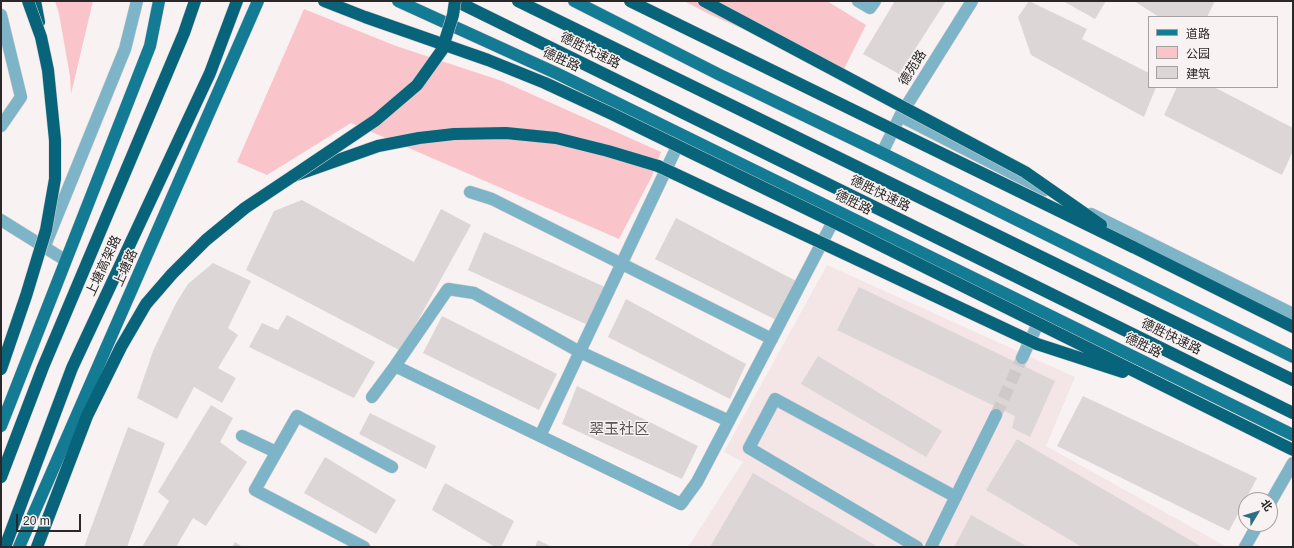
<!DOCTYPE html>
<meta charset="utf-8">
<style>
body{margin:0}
#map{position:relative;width:1294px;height:548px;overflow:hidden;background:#f8f2f2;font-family:Arial,"Noto Sans SC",sans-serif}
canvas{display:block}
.frame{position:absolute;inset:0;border:2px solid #2a2828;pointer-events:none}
.legend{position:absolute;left:1148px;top:16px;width:130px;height:72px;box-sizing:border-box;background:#f8f2f2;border:1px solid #a6a1a1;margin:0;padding:5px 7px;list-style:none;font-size:12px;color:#2a2828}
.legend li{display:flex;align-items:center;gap:8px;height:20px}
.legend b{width:20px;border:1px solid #a6a1a1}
.north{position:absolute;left:1238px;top:492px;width:40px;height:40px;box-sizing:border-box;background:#f8f2f2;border:1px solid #a6a1a1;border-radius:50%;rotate:52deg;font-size:11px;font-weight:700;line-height:16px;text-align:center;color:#2a2828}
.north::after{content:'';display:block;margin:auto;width:14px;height:18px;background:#2f6f83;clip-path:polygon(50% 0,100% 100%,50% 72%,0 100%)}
.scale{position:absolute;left:16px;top:514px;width:65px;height:18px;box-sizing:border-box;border:2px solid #2a2828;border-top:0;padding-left:5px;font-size:12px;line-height:14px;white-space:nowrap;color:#2a2828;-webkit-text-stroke:3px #f8f2f2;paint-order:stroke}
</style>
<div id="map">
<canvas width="1294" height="548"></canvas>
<div class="frame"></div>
<ul class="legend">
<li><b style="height:5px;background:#147b95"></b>道路</li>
<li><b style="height:11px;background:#fac4cb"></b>公园</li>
<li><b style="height:11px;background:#ddd6d7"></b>建筑</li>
</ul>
<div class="north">北</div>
<div class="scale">20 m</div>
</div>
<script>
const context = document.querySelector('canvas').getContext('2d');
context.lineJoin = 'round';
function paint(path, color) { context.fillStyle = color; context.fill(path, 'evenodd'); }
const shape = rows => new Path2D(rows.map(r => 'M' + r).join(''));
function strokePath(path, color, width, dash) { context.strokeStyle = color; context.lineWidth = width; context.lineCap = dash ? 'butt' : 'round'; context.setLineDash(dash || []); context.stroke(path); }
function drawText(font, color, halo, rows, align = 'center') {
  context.font = font + ' Arial,"Noto Sans SC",sans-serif'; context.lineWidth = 3; context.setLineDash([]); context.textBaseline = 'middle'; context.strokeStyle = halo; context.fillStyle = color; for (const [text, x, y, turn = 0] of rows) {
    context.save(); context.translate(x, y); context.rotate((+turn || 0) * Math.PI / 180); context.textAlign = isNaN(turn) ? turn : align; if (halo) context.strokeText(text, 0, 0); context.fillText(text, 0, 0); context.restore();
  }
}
paint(shape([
 [827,265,1075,377,1046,446,1227,547,688,547,743,462,724,452]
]), '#f4e5e6');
paint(shape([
 [55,1,93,1,71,94,70,76,59,14],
 [684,1,827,1,866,25,842,73,709,14],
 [304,9,396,46,502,81,661,152,652,176,619,239,351,123,267,175,237,162]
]), '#fac4cb');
paint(shape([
 [895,1,946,1,899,74,863,54],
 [1029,1,1087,29,1082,39,1149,73,1149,87,1156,87,1144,117,1031,55,1018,17],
 [1063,1,1106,1,1095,19],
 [1134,1,1215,1,1207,17,1159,17],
 [1177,87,1214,87,1293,128,1293,151,1282,175,1164,115],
 [302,200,414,262,441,209,471,225,401,351,246,270,274,211],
 [676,218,798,282,778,321,655,259],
 [484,232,607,288,590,326,468,270],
 [213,263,251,281,228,328,238,335,218,368,236,378,222,403,194,387,177,419,137,398,153,351,176,303,188,284],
 [859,287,1055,381,1030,437,1012,428,1015,416,837,330],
 [626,299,746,364,730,399,608,337],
 [287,315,375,362,354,398,249,347,262,323,278,330],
 [442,316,557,374,539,410,423,353],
 [818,356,942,431,926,457,801,384],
 [577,386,698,446,682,479,562,424],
 [1083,396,1257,478,1229,531,1057,446],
 [211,405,233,418,220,442,247,462,206,526,193,518,176,547,142,547,169,501,158,492],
 [370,413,436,446,426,469,359,434],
 [128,427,165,443,127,547,84,547],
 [1017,439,1202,547,1082,547,986,490],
 [325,457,396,500,376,534,304,493],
 [753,473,878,547,710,547],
 [445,483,514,521,501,547,495,547,432,510],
 [971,515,1028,547,954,547],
 [538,540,552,547,535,547],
 [235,542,243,547,232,547]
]), '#ddd6d7');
strokePath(shape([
 [996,415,1022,358]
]), '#cfcaca', 12, [12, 6]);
const minor = shape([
 [858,1,870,8,875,1],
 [1,15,21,97,1,126],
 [900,116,1045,190],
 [882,153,900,116,972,1],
 [470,192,492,199,772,339],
 [1091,214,1293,314],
 [1,220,65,260],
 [46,243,125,49,137,1],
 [1022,358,1042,315],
 [395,366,681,504,697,482,838,212],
 [372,397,395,366,448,289,474,293,580,352,729,421],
 [242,436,276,452],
 [540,436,682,136],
 [1270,503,1293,463],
 [364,547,255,490,297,416,392,467],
 [917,547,749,448,775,399,956,497],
 [931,547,996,415],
 [1245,547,1258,524]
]);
const major = shape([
 [398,1,558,74,1293,435],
 [574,1,718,74,882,153,1293,357],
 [1,426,150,46,159,1],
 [19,547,258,1]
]);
const highway = shape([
 [35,1,39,22],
 [456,1,1293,413],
 [518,1,1293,380],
 [1133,247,1293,327],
 [1,477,43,367,184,33,195,1],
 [5,547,72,368,210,73,237,1],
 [37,547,87,416,121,347,146,304,172,274,206,240,245,208,293,176,378,146,419,138,454,134,506,133,556,138,608,151,658,166]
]);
strokePath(minor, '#d3cece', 13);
strokePath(major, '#d3cece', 13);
strokePath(highway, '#d3cece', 13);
strokePath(minor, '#7eb4c7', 12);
strokePath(major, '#147b95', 12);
strokePath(highway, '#08647a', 12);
const highwayBridge = shape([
 [324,1,365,17,488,60,545,83,612,114,850,230,1293,450],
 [630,1,1133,247],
 [704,1,1025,172,1101,225],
 [658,166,1037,344,1123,372],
 [293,176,376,120,417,85,442,50,453,15,455,1],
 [1,369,26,296,46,230,55,179,55,140,48,70,41,37,28,1]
]);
strokePath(highwayBridge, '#d3cece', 13, []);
strokePath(highwayBridge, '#08647a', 12);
drawText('13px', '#2a2828', '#f8f2f2', [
 ["德胜快速路",590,51,26],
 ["德胜路",561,60,25],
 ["德苑路",913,68,-58],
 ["德胜快速路",880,194,26],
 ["德胜路",853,203,26],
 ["上塘高架路",104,266,-65],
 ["上塘路",126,268,-66],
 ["德胜快速路",1171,337,26],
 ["德胜路",1143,346,26]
]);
drawText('15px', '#5b5656', '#f8f2f2', [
 ["翠玉社区",619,430]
]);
</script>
